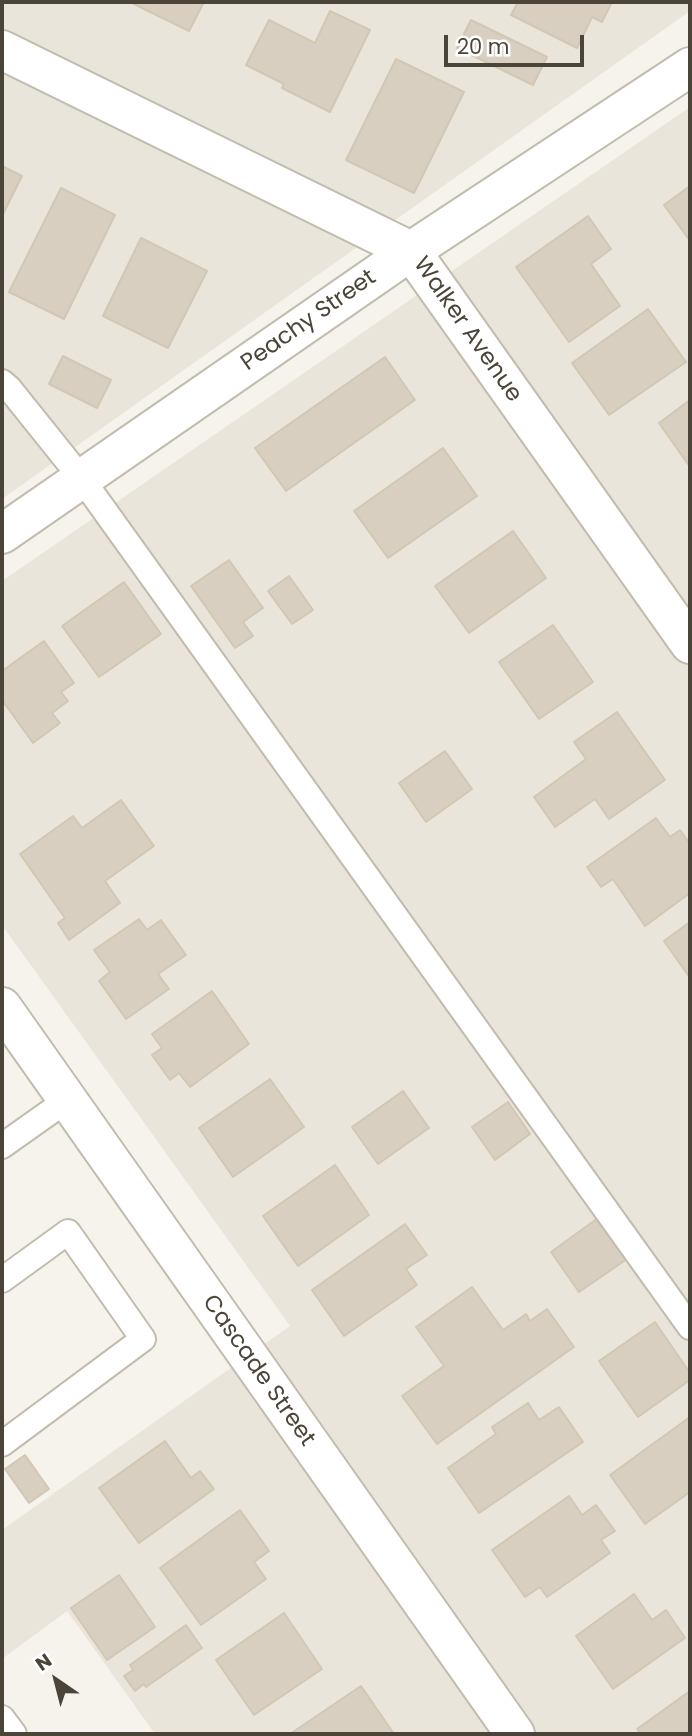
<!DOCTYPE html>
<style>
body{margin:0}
#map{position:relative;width:692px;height:1736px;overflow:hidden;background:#f6f3ec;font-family:Poppins,sans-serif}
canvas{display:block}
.frame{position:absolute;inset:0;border:4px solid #4b4439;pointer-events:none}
.north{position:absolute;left:21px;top:1645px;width:70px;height:70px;-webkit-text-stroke:5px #fff;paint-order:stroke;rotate:325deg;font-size:19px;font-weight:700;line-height:28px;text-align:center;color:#4b4439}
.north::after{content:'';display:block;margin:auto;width:24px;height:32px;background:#4b4439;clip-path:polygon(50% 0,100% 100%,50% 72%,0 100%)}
.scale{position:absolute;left:444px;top:35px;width:140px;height:32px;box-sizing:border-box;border:4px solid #4b4439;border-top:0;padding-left:9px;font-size:21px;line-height:24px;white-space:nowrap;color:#4b4439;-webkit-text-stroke:5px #fff;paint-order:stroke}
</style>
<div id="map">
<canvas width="692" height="1736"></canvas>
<div class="frame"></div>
<div class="north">N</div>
<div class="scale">20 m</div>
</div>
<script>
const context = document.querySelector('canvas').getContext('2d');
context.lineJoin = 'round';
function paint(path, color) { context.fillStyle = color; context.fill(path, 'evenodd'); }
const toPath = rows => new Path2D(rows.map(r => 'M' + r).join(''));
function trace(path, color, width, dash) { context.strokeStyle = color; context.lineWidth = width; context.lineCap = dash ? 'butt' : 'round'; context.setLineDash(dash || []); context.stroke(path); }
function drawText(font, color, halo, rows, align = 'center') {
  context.font = font + ' Poppins,sans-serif'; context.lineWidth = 5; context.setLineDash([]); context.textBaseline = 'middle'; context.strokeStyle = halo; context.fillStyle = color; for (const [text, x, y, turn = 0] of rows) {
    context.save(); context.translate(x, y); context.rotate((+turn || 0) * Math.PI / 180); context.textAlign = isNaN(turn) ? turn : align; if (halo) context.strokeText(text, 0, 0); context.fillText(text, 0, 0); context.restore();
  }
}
paint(toPath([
 [2,2,690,2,690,11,2,499],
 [690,107,690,1734,155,1734,67,1611,2,1659,2,1530,290,1326,2,925,2,581]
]), '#eae5da');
const building = toPath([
 [130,2,204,2,189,31,130,2],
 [518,2,612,2,602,22,592,17,577,48,511,15,518,2],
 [330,11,370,30,330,112,282,88,284,84,246,65,269,20,315,43,330,11],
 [471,20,547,57,533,85,457,48,471,20],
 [396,59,464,92,414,193,346,160,396,59],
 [2,166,22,176,2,216,2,166],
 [690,186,690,241,664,205,690,186],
 [61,188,115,215,64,319,9,292,61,188],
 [588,216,611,249,591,264,620,306,569,342,516,267,588,216],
 [141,238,207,271,168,348,103,316,141,238],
 [648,309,686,362,609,415,572,363,648,309],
 [63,356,111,380,97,408,49,384,63,356],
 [385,357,415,400,286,491,255,448,385,357],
 [690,400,690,467,659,423,690,400],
 [443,448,477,496,388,558,354,511,443,448],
 [513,531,546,578,469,633,435,586,513,531],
 [229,560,263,608,243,622,253,636,235,648,191,586,229,560],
 [289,576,313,610,292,624,268,591,289,576],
 [124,582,161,634,99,677,62,626,124,582],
 [553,625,593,682,539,719,499,662,553,625],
 [44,641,74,683,61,692,68,701,52,713,60,723,33,743,2,700,2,671,44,641],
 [617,712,665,780,609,819,595,799,555,827,534,797,586,759,574,742,617,712],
 [445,751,472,789,426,822,399,783,445,751],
 [121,800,154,846,105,881,120,903,69,940,58,923,65,918,20,854,73,816,82,828,121,800],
 [656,818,670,837,680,830,690,844,690,893,645,926,613,879,601,887,587,867,656,818],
 [139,919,147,930,161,920,186,955,158,974,169,989,126,1019,99,981,110,972,94,950,139,919],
 [690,922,690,978,664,941,690,922],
 [212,991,249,1044,190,1087,179,1073,170,1080,152,1055,162,1048,152,1034,212,991],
 [270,1079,304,1127,233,1177,199,1128,270,1079],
 [403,1091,429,1128,378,1164,352,1127,403,1091],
 [508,1102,530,1134,495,1160,472,1127,508,1102],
 [335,1165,369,1215,298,1266,263,1216,335,1165],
 [598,1218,627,1259,579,1292,551,1252,598,1218],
 [405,1224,427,1255,406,1269,417,1285,344,1336,312,1290,405,1224],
 [472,1287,503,1330,526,1314,530,1321,547,1309,574,1347,437,1444,402,1396,444,1366,416,1327,472,1287],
 [655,1322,690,1373,690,1380,638,1417,599,1361,655,1322],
 [528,1403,539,1420,559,1407,583,1442,479,1513,448,1468,496,1434,492,1427,528,1403],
 [690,1417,690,1492,645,1524,610,1475,690,1417],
 [165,1441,191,1478,200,1471,214,1489,139,1543,99,1488,165,1441],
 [25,1455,49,1489,29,1503,5,1469,25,1455],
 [569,1496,582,1515,596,1505,615,1531,601,1540,610,1553,547,1597,540,1587,525,1597,492,1550,569,1496],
 [240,1510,269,1551,254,1562,266,1579,201,1625,160,1568,240,1510],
 [119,1575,155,1627,107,1660,71,1608,119,1575],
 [634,1594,652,1620,666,1610,685,1638,613,1689,576,1636,634,1594],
 [284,1613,322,1669,254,1715,216,1660,284,1613],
 [186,1625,202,1648,146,1687,144,1684,135,1691,124,1676,133,1670,130,1665,186,1625],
 [361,1686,394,1734,290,1734,361,1686],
 [690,1691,690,1734,641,1734,637,1729,690,1691]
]);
paint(building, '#d8cfc1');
trace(building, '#d3c7b4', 2);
const lane = toPath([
 [2,382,9,388,82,479,690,1327],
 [2,1146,67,1100],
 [2,1280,68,1232,143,1339,2,1444],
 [2,1718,14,1734]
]);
const street = toPath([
 [2,50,411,251,690,644],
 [2,534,411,251,690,67],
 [2,1007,515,1734]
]);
trace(lane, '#c2bbae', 28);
trace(street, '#c2bbae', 42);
trace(lane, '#fff', 24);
trace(street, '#fff', 38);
drawText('23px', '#4b4439', '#fff', [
 ["Peachy Street",309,321,-35],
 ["Walker Avenue",467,330,55],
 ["Cascade Street",258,1371,55]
]);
</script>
